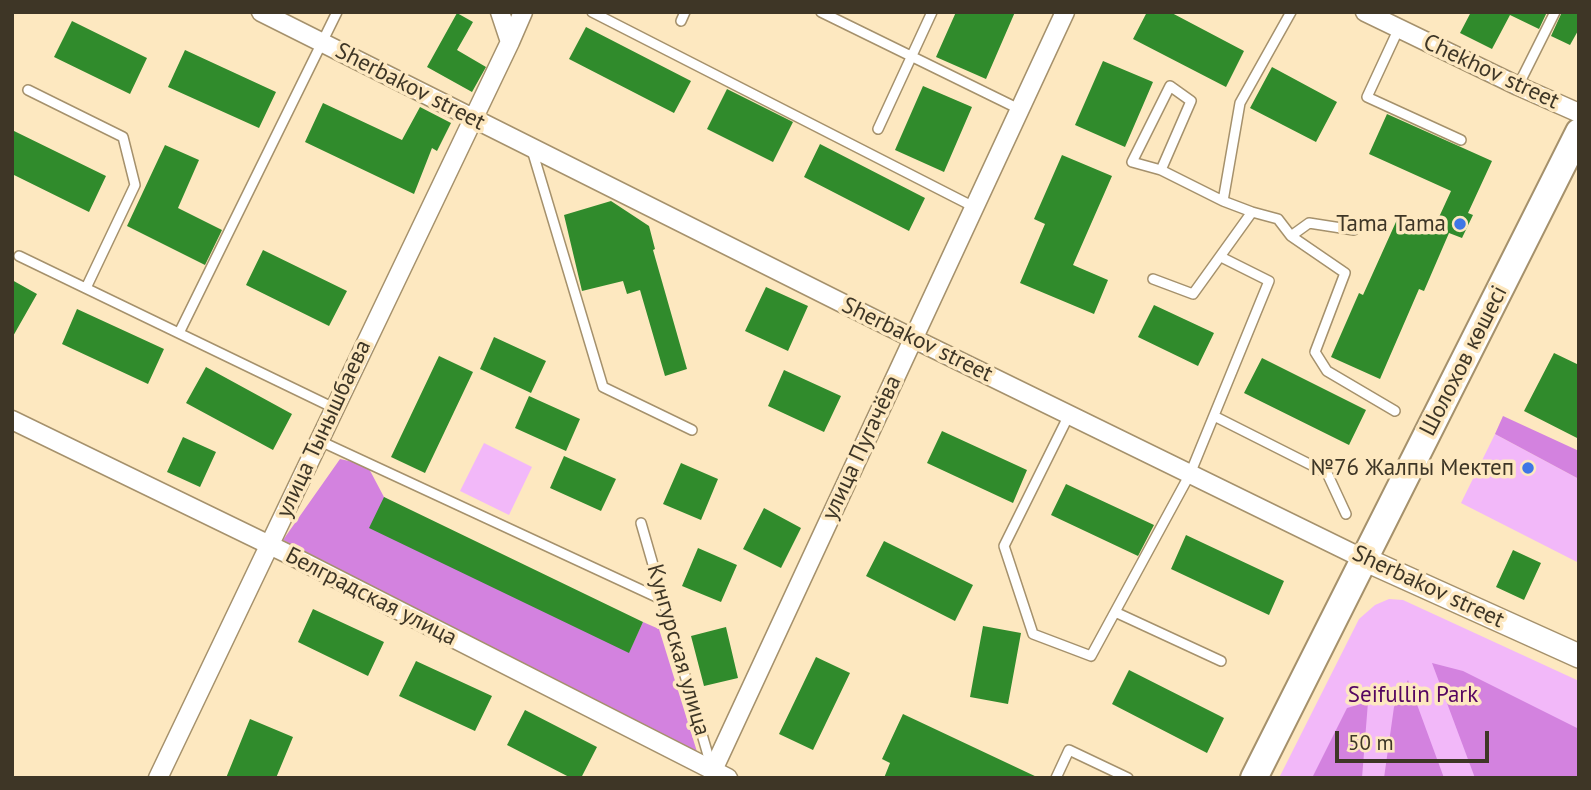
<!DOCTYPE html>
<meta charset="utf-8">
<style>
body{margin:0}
#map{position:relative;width:1591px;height:790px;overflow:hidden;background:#fde8c0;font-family:"PT Sans",sans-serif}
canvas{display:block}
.frame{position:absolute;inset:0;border:14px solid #3e3626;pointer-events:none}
.scale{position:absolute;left:1335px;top:731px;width:154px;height:32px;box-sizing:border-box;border:4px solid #3e3626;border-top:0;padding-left:9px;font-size:21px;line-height:24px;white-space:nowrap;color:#3e3626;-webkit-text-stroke:5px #fde8c0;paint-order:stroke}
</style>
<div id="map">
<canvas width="1591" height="790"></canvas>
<div class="frame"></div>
<div class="scale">50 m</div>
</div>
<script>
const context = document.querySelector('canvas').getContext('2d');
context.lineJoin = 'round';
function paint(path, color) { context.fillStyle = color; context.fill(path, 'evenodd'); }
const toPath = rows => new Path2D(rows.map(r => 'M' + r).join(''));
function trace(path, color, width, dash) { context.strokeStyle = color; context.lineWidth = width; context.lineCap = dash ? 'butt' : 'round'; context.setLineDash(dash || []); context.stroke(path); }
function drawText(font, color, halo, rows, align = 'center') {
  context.font = font + ' "PT Sans",sans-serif'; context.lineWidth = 7; context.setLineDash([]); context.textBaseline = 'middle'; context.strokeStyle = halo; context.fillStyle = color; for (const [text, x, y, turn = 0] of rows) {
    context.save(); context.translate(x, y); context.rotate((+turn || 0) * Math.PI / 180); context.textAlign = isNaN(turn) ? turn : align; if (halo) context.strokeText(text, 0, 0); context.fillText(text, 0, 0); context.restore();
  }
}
paint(toPath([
 [1495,434,1579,479,1579,563,1461,503],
 [484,443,532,467,509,515,460,491],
 [1389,599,1403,600,1579,681,1579,778,1279,778,1359,619,1375,605]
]), '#f2b8f9');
paint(toPath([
 [1503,416,1579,451,1579,479,1495,434],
 [340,459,367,465,384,497,629,652,643,622,659,629,698,755,283,540],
 [1432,663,1463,671,1579,729,1579,778,1475,778],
 [1408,680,1444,778,1384,778,1394,707],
 [1368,702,1362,778,1312,778,1347,708]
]), '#d382df');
paint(toPath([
 [956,12,1015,12,986,79,936,57],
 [1147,12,1170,12,1244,51,1226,87,1133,39],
 [1471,12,1547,12,1539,29,1510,15,1492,49,1460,33],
 [1562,12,1579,12,1579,29,1570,45,1551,36],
 [457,13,473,22,457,50,486,67,472,92,427,67],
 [72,21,147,58,130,94,54,57],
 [586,27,691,81,674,113,569,59],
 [185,50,276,92,259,128,168,87],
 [1103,61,1153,82,1125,147,1075,125],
 [1272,67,1337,102,1316,142,1250,108],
 [923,86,972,107,944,172,895,150],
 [727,89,793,122,773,162,707,129],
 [323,103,402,140,420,107,451,123,437,151,432,148,414,194,305,142],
 [1387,114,1492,161,1468,213,1473,215,1462,238,1449,233,1424,291,1419,289,1380,379,1331,357,1359,293,1363,295,1400,213,1434,228,1451,191,1369,154],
 [12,130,106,176,89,212,12,174],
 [820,144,925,198,909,231,804,177],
 [165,145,199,160,178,208,222,230,205,265,127,226],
 [1062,155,1112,176,1073,265,1108,280,1094,314,1020,283,1045,224,1034,219],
 [611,201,649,226,655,249,653,250,687,369,665,376,640,290,627,294,623,281,582,291,564,215],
 [263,250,347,291,329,326,246,285],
 [12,280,37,294,12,338],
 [766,287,808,306,788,351,745,331],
 [1154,305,1214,333,1198,366,1138,337],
 [77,309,164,349,148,384,62,344],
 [494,337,546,361,531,393,480,369],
 [1554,353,1579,365,1579,439,1524,411],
 [439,356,473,372,425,473,391,457],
 [1262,358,1366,410,1349,445,1244,393],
 [206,367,292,414,273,450,186,403],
 [784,370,841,396,824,432,768,406],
 [529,396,580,419,566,451,515,428],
 [942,431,1027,470,1013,503,927,463],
 [183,437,216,452,200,487,167,472],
 [564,456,616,479,601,511,550,488],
 [681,463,718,479,701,520,663,504],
 [1066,484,1154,525,1138,556,1051,515],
 [384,497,643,622,629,653,369,528],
 [764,508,801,528,781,568,743,549],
 [1186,535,1284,581,1269,615,1171,569],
 [884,541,973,585,955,621,866,576],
 [698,548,737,565,721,602,682,586],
 [1513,550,1541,563,1524,600,1496,587],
 [313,609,384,642,368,676,298,642],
 [983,626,1021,633,1008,704,970,697],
 [726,627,738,678,704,686,691,636],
 [816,657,850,673,813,750,779,734],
 [416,661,492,696,475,731,399,696],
 [1129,670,1224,718,1207,753,1112,704],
 [525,710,597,747,581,778,571,778,507,745],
 [903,714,1039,778,884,778,890,763,882,759],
 [250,719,293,737,276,778,226,778]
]), '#308b2c');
const service = toPath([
 [592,12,974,207],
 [821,12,1019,109],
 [681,21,685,12],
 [1399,28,1367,97,1461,140],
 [1518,86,1555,12],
 [28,90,123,137,135,185,86,288],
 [878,129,932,12],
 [532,150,603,387,692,430],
 [1161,170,1191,101,1170,86,1132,162,1161,170,1223,201,1240,103,1291,12],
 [1223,201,1252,212,1278,219,1291,236,1309,223,1354,230],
 [1291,236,1345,273,1315,352,1327,371,1395,411],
 [19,256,334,408],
 [1153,279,1193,294,1252,212],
 [179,333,337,12],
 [1069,415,1004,546,1033,634,1091,656,1190,474,1269,281,1221,257],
 [1214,416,1327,473,1346,514],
 [320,441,663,600],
 [641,523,712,769],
 [1115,612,1221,661],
 [1056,778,1069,750,1128,778]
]);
const minor = toPath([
 [261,12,912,338,1364,559],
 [1365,12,1518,86,1579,113],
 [510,42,523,12],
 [12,420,286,553,728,778],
 [713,770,1065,12],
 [158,778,510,42,500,12]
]);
const tertiary = toPath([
 [1364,559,1579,656]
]);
const secondary = toPath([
 [1254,778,1579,132]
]);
trace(service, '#a5916c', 12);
trace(minor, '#a5916c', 21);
trace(tertiary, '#a5916c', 26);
trace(secondary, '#a5916c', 30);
trace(service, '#fff', 9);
trace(minor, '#fff', 18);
trace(tertiary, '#fff', 23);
trace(secondary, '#fff', 26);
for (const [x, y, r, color] of [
 [1460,224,7,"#3f76e6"],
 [1528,468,7,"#3f76e6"]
]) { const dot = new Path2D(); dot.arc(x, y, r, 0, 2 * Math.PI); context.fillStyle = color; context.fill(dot); trace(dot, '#fde8c0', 2.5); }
drawText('23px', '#3e3626', '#fde8c0', [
 ["Chekhov street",1491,72,25],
 ["Sherbakov street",410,87,27],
 ["Sherbakov street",917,340,26],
 ["Шолохов көшесі",1464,361,-63],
 ["улица Тынышбаева",324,429,-65],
 ["улица Пугачёва",862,448,-65],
 ["Sherbakov street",1428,587,25],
 ["Белградская улица",371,597,27],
 ["Кунгурская улица",678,650,74]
]);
drawText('23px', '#3e3626', '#fde8c0', [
 ["Tama Tama",1446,224],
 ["№76 Жалпы Мектеп",1514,468]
], 'right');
drawText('23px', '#550560', '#fde8c0', [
 ["Seifullin Park",1413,695]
]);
</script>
